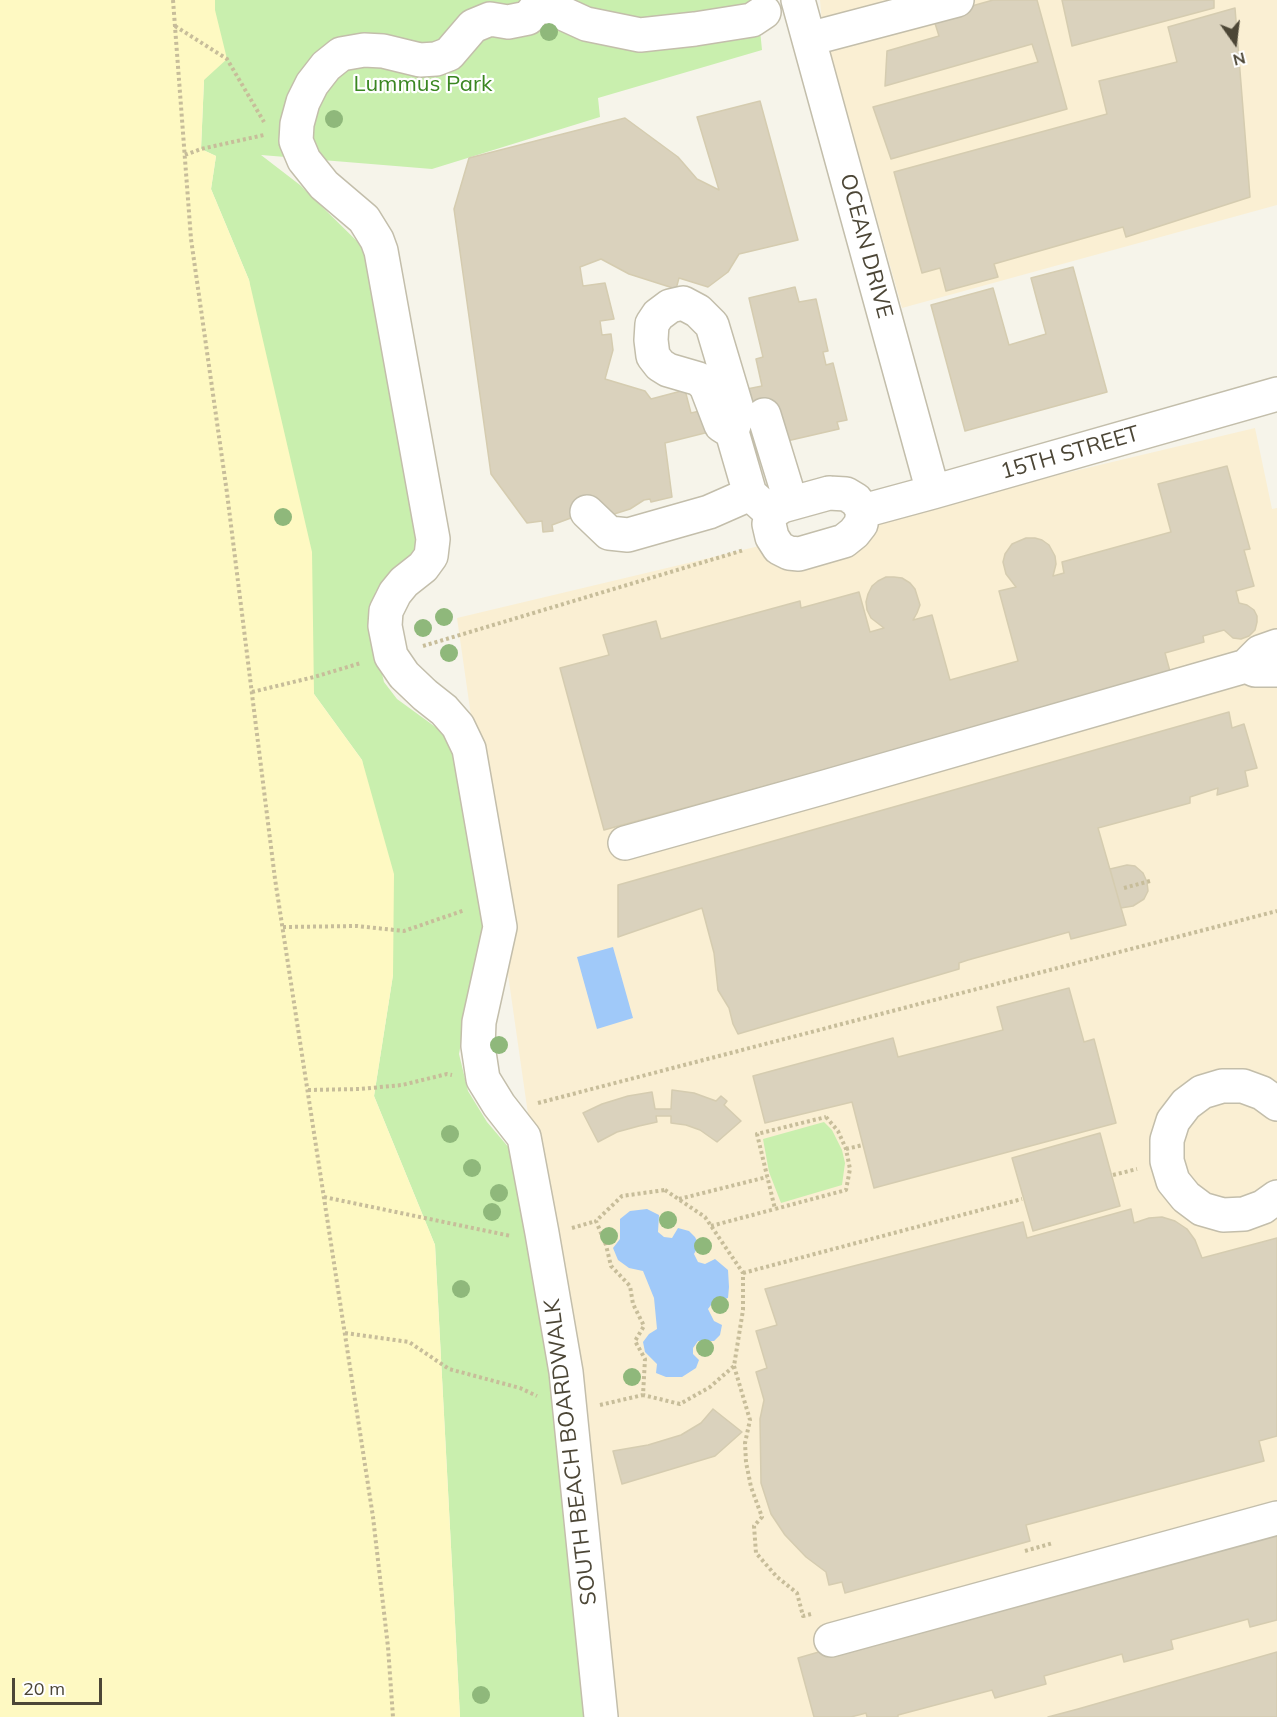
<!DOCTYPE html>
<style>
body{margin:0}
#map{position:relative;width:1277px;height:1717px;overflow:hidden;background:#f6f4ea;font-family:Mulish,sans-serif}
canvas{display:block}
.north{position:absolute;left:1205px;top:12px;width:60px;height:60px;-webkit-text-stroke:4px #fff;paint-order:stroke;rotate:166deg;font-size:16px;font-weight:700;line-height:24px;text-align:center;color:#4c4636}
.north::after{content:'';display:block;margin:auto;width:21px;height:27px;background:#4c4636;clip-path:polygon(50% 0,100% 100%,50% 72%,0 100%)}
.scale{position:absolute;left:12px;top:1678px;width:90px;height:27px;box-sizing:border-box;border:3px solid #4c4636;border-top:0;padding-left:8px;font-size:18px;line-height:21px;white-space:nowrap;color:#4c4636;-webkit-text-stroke:4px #fff;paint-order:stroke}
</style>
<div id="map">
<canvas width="1277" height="1717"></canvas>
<div class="north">N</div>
<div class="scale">20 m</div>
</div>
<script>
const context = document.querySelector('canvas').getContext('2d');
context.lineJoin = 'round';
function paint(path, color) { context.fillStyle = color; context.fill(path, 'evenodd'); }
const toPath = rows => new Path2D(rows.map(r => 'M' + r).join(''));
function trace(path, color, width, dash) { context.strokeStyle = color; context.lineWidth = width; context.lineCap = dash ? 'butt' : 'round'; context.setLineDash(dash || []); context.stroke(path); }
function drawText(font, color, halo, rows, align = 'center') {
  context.font = font + ' Mulish,sans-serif'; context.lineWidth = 4.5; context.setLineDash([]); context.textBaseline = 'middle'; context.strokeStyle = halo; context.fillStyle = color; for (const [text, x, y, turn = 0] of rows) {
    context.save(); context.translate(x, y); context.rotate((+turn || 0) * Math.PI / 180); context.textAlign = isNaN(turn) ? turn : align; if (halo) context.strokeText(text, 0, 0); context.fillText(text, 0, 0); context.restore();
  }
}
paint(toPath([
 [820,0,1277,0,1277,205,902,308,822,23],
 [1255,428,1272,509,1277,508,1277,1717,613,1717,607,1666,457,618]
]), '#faefd3');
paint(toPath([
 [215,0,757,0,762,50,598,98,600,117,432,169,261,155,300,185,367,251,421,541,400,568,376,591,369,620,384,682,397,699,452,739,486,913,470,992,459,1054,468,1091,487,1122,516,1156,558,1431,585,1717,460,1717,435,1245,374,1096,393,975,362,760,314,694,249,280,211,189,216,156,201,149,204,80,215,10],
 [824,1122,832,1130,842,1150,845,1163,842,1185,781,1203,769,1172,763,1139]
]), '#c9efae');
paint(toPath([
 [0,0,215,0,215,10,227,59,204,80,201,149,216,156,211,189,249,280,312,552,314,694,362,760,394,874,393,975,374,1096,435,1245,460,1717,0,1717]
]), '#fef9c2');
paint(toPath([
 [613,947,633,1018,597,1029,577,957],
 [647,1209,659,1215,658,1232,664,1237,672,1238,678,1228,689,1231,695,1237,699,1245,694,1254,698,1262,705,1264,715,1259,728,1270,729,1287,728,1298,714,1301,708,1309,714,1321,722,1325,720,1335,714,1341,698,1341,693,1348,693,1354,699,1360,696,1368,682,1377,666,1377,656,1373,657,1364,645,1352,643,1342,649,1334,657,1329,654,1298,643,1271,629,1268,618,1260,613,1248,620,1239,620,1219,630,1211]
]), '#a0c9f9');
const building = toPath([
 [993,0,1037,0,1067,109,891,159,873,107,1038,62,1032,44,885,86,887,51,939,36,933,17,993,0],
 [1062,0,1214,0,1214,8,1072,46,1062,0],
 [1235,8,1250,197,1126,237,1123,227,994,264,998,277,946,291,940,268,922,273,894,172,1107,114,1099,81,1177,62,1168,27,1235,8],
 [760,101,798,240,739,254,728,272,708,287,679,278,676,289,629,274,601,259,580,267,583,286,605,283,614,319,600,321,602,335,611,334,613,350,605,379,645,391,651,399,685,390,691,413,704,410,709,432,665,443,672,497,651,502,650,499,644,500,630,509,611,515,587,512,552,525,553,531,543,532,542,521,527,523,491,474,454,209,469,158,625,118,678,157,697,179,719,190,697,117,760,101],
 [1073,267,1107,392,965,431,931,305,993,288,1009,345,1046,334,1031,278,1073,267],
 [795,287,799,302,816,299,828,351,823,352,826,365,833,363,847,420,837,422,839,429,787,441,749,419,742,390,762,386,756,359,763,357,749,298,795,287],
 [1227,466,1250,549,1244,550,1254,586,1236,591,1239,603,1247,605,1254,610,1257,616,1257,622,1255,630,1249,636,1241,639,1233,638,1224,630,1203,636,1204,642,1165,653,1171,675,604,830,560,668,609,655,603,635,656,621,661,639,800,601,801,608,859,592,870,632,884,628,871,618,867,610,866,602,868,594,872,586,878,581,886,577,894,577,902,578,910,583,915,589,920,605,917,613,913,620,932,615,950,680,1018,661,999,591,1016,587,1006,574,1003,562,1005,554,1012,544,1026,538,1035,538,1042,540,1049,545,1055,556,1056,564,1053,576,1064,573,1062,562,1171,532,1158,484,1227,466],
 [1229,712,1232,728,1244,724,1257,768,1245,771,1248,786,1217,795,1218,788,1190,797,1190,803,1098,828,1126,925,1071,939,1069,932,968,960,959,963,959,969,738,1034,733,1024,729,1008,718,990,714,953,702,908,618,937,618,885,1229,712],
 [1127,865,1135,866,1143,873,1147,882,1148,891,1144,899,1133,906,1121,908,1110,869,1127,865],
 [1069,988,1084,1042,1094,1039,1116,1123,874,1188,852,1102,765,1123,753,1076,893,1038,898,1057,1003,1030,997,1007,1069,988],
 [672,1090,694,1093,716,1101,721,1096,727,1101,724,1105,741,1121,717,1142,700,1130,686,1125,671,1123,671,1116,656,1116,657,1122,639,1126,617,1132,598,1142,583,1113,602,1104,628,1096,652,1092,655,1109,671,1109,672,1090],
 [1100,1133,1120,1206,1033,1231,1012,1158,1100,1133],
 [1131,1209,1134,1223,1149,1218,1162,1217,1175,1221,1187,1229,1195,1240,1202,1258,1277,1238,1277,1436,1259,1441,1264,1461,1026,1525,1030,1541,845,1593,842,1582,829,1585,826,1572,806,1557,785,1535,771,1514,761,1483,760,1419,764,1400,756,1372,767,1368,756,1331,777,1325,765,1289,1023,1222,1027,1238,1131,1209],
 [713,1409,742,1432,715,1456,622,1484,613,1451,648,1445,681,1435,701,1423,713,1409],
 [1277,1520,1277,1620,1250,1627,1248,1619,1171,1640,1173,1649,1124,1662,1122,1654,1044,1676,1046,1684,995,1698,992,1690,898,1715,898,1717,867,1717,866,1713,851,1717,814,1717,798,1658,1277,1520],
 [1277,1652,1277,1717,1048,1717,1078,1709,1277,1652]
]);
paint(building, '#dad2bd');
trace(building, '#d5ccb0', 1.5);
const minor = toPath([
 [539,0,540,3,586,24,640,35,695,29,752,20,764,12],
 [798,0,933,492],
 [540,3,528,18,508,22,490,19,473,26,449,54,436,59,420,60,383,51,364,50,341,54,326,66,312,84,303,102,297,124,296,141,304,160,324,185,364,219,377,240,381,251,433,539,431,556,423,567,404,582,395,593,386,611,385,626,391,656,404,675,425,695,444,710,458,726,469,749,500,927,479,1022,478,1046,483,1079,499,1105,524,1137,542,1233,566,1372,601,1717],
 [809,39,957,0],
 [764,415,791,503],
 [732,432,721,425,706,386,699,379,668,370,660,365,653,356,651,340,652,324,658,315,670,306,683,303,698,311,712,325,738,412,732,432,750,494,771,513],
 [829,493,846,494,856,500,863,511,861,524,854,533,844,541,799,554,789,553,779,548,772,537,769,524,771,513,782,506,829,493],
 [863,511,933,492,1277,394],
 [587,512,609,533,628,535,709,512,750,494],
 [1277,646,1260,652,1246,666,1255,670,1277,670],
 [625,843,825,787,1246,666],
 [1277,1104,1262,1093,1243,1086,1222,1086,1202,1092,1186,1104,1173,1121,1167,1140,1167,1161,1173,1181,1186,1197,1202,1209,1223,1215,1244,1214,1263,1207,1277,1197],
 [831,1640,1277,1518]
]);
trace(minor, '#c3beab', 36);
trace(toPath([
 [173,0,191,239,227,493,275,879,373,1517,388,1647,393,1717],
 [175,26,227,59,264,122],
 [185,155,201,149,264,135],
 [423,646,744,550],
 [252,692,314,677,361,663],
 [1124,888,1150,881],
 [283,927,357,926,404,931,465,910],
 [308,1090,360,1089,402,1085,447,1074,452,1075],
 [538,1103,1277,911],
 [826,1117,838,1131,846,1149,850,1169,846,1190,775,1209,757,1134,826,1117],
 [846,1149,863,1145],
 [1113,1175,1137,1169],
 [665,1190,705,1217,743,1273,743,1310,734,1366,710,1387,680,1404,643,1395,645,1359,635,1341,644,1326,633,1304,630,1286,611,1266,606,1245,596,1221,622,1196,665,1190],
 [324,1197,511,1236],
 [679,1199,767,1177],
 [711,1226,775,1209],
 [572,1228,596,1221],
 [743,1273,1022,1199],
 [345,1333,409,1342,449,1369,520,1388,537,1396],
 [734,1366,750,1420,745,1443,746,1462,751,1487,762,1517,754,1526,756,1553,777,1577,797,1593,803,1616,811,1614],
 [600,1405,643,1395],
 [1025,1551,1053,1543]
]), '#c7bd9a', 4, [3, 3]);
trace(minor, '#fff', 33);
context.fillStyle = '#8fb87b';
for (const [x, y] of [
 [549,32],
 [334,119],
 [283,517],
 [444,617],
 [423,628],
 [449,653],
 [499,1045],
 [450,1134],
 [472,1168],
 [499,1193],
 [492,1212],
 [668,1220],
 [609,1236],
 [703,1246],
 [461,1289],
 [720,1305],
 [705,1348],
 [632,1377],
 [481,1695]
]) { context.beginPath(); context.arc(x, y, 9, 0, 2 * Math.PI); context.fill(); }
drawText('22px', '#3a8621', '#fff', [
 ["Lummus Park",423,84]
]);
drawText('22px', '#4c4636', '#fff', [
 ["OCEAN DRIVE",866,246,75],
 ["15TH STREET",1070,453,-16],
 ["SOUTH BEACH BOARDWALK",571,1452,-97]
]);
</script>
